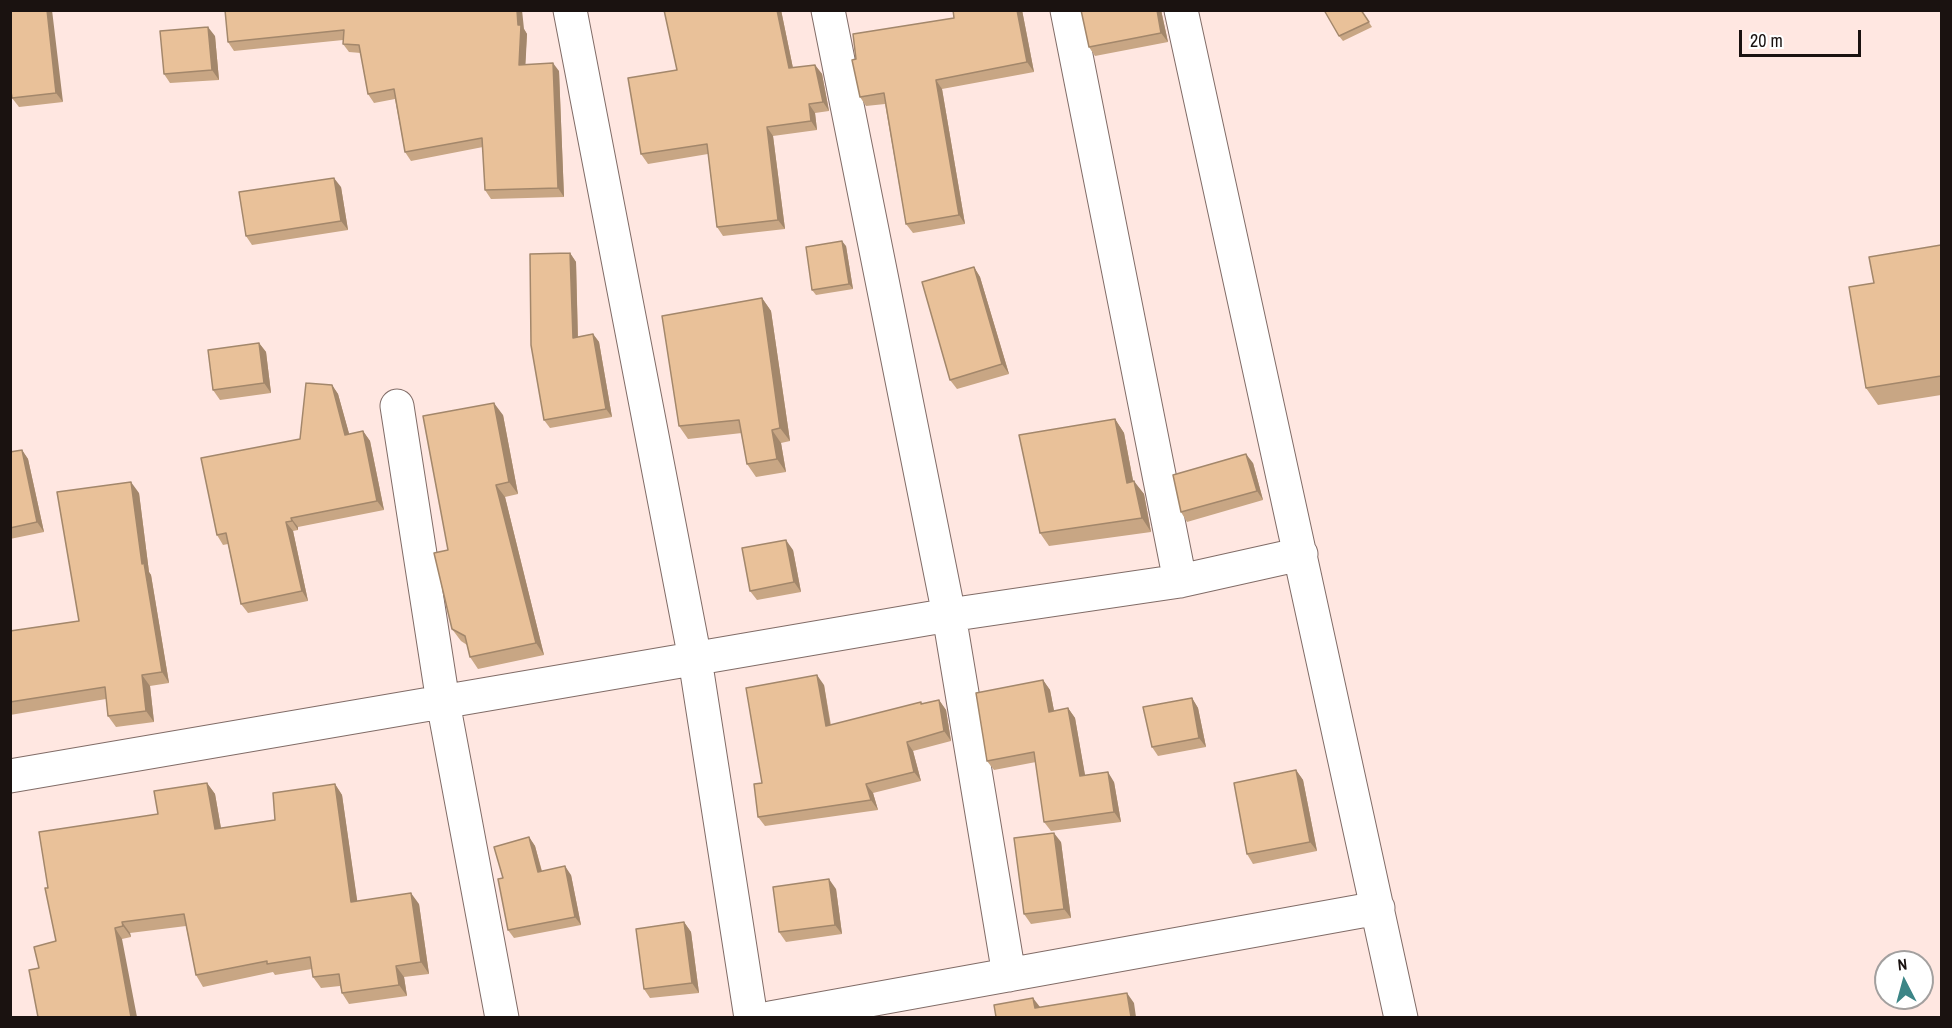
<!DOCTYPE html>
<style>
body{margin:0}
#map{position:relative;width:1952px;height:1028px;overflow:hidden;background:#ffe7e1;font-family:"Archivo Narrow",sans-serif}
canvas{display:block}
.frame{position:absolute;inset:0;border:12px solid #1a1210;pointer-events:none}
.north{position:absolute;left:1874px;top:950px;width:60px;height:60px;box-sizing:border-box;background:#fff;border:2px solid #a3a09f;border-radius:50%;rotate:354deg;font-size:16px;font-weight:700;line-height:24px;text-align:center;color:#1a1210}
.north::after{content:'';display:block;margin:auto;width:21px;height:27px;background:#3c8586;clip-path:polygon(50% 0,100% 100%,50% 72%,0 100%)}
.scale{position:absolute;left:1739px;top:30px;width:122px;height:27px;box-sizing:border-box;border:3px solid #1a1210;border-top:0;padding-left:8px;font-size:18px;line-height:21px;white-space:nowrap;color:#1a1210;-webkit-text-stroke:4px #fff;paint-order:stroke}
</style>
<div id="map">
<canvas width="1952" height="1028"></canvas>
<div class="frame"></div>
<div class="north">N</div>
<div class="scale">20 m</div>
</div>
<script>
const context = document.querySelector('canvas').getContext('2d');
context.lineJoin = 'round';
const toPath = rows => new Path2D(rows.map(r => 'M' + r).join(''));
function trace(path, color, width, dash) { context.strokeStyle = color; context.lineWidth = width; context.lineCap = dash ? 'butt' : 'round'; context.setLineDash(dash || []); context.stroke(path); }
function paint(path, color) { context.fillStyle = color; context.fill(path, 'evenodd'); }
const minor = toPath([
 [570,10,695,659,751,1018],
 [828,10,949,615,1009,975],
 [1067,10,1180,581],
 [1181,10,1401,1018],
 [397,406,443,702,502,1018],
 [10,776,949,615,1180,581,1301,554],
 [770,1018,1378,908]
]);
trace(minor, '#816c67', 35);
trace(minor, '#fff', 33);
paint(toPath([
 [10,10,63,102,19,107,12,98],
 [225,10,524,29,527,34,525,64,559,71,564,197,491,199,485,190,483,147,411,161,405,152,395,99,374,103,368,94,361,53,349,52,343,44,343,40,234,51,228,42],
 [664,10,781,10,793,68,815,65,822,74,829,111,815,113,817,130,773,136,785,229,723,236,717,227,708,154,648,164,641,154,677,70],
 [953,10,1022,10,1034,72,942,89,965,224,913,233,906,224,885,104,866,106,860,97,954,18],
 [1081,10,1161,10,1168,42,1095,56,1089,47],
 [1361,10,1372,27,1343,41,1339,36],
 [215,36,219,80,170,83,164,74],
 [341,187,348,230,252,245,246,236],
 [1941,245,1941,395,1878,405,1866,388,1874,283],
 [846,246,853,289,816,295,812,290],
 [570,253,576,262,578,337,593,334,599,342,612,417,550,428,544,420],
 [974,267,980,277,1009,374,957,389,950,380],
 [762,298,771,311,790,441,781,443,786,472,756,477,747,464,742,433,688,439,679,426],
 [259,343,266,352,271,393,220,400,213,390],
 [332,385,338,394,349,434,363,431,370,441,384,510,298,527,298,530,293,531,308,601,248,613,241,604,228,544,223,545,217,535,300,439],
 [503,415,518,494,505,497,544,655,478,669,470,657,467,645,461,641,452,629,448,550],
 [1115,419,1124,433,1133,481,1144,494,1151,532,1049,546,1040,533],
 [22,450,28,459,44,532,10,539,10,452],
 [1253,463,1263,500,1187,522,1181,512],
 [139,493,149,572,151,575,169,683,150,686,154,722,116,727,108,716,106,699,10,715,10,631,79,621],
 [793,550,801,592,757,600,750,591],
 [1043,680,1050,690,1054,711,1068,708,1075,718,1085,776,1114,782,1121,822,1051,831,1044,822,1036,762,994,770,987,761],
 [824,685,831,725,939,700,946,710,951,741,913,751,921,781,873,793,878,810,765,826,758,817,762,783],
 [1192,698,1198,708,1206,747,1158,756,1152,747],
 [1296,770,1303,780,1317,851,1253,864,1247,854],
 [207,783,215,794,221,828,275,820,335,784,342,795,357,901,419,904,429,974,404,977,407,996,349,1004,342,993,340,986,321,988,313,977,312,969,275,975,273,972,203,987,196,975,186,926,130,933,131,937,122,939,39,968,56,941,48,888,158,814],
 [529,837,535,846,542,871,571,875,581,925,514,938,508,930,503,878],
 [1061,842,1071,918,1031,924,1024,914],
 [836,889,842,934,786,942,779,932],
 [684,922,691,932,699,993,650,998,644,989]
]), '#c8a684');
paint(toPath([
 [47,10,52,10,63,102,56,93],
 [517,10,522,10,524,29,527,34,525,74,519,65,518,25],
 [777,10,781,10,795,78,789,68],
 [1017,10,1022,10,1034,72,1027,62],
 [1157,10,1161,10,1168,42,1161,33],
 [208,27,215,36,219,80,212,70],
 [553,63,559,71,564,197,558,188],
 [815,65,822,74,829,111,823,102],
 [936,80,942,89,965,224,959,215],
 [809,104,815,113,817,130,811,121],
 [767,127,773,136,785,229,778,220],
 [334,178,341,187,348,230,341,221],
 [842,241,846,246,853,289,849,284],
 [570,253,576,262,578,346,573,338],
 [974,267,980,277,1009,374,1002,364],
 [762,298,771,311,790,441,780,428],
 [593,334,599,342,612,417,606,409],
 [259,343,266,352,271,393,264,383],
 [332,385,338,394,352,444,345,435],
 [494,403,503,415,518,494,509,482],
 [1115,419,1124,433,1136,496,1127,483],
 [772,430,781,443,786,472,777,459],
 [363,431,370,441,384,510,377,501],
 [22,450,28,459,44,532,37,522],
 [1246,454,1253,463,1263,500,1257,491],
 [1134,481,1144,494,1151,532,1142,518],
 [131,482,139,493,149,572,151,575,169,683,162,672,142,564],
 [496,485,505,497,544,655,536,643],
 [291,518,298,527,298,530,292,521],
 [286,522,293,531,308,601,302,591],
 [786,540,793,550,801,592,794,582],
 [142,675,150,686,154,722,146,711],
 [817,675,824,685,832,736,826,726],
 [1043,680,1050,690,1056,721,1049,712],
 [1192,698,1198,708,1206,747,1199,738],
 [939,700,946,710,951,741,944,731],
 [1068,708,1075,718,1087,786,1080,776],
 [907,742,913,751,921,781,914,772],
 [1296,770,1303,780,1317,851,1310,842],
 [1108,772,1114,782,1121,822,1114,812],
 [207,783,215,794,223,840,215,829],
 [335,784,342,795,359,913,351,902],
 [866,784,873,793,878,810,871,800],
 [1054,833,1061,842,1071,918,1064,909],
 [529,837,535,846,544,880,538,872],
 [565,866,571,875,581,925,575,917],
 [829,879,836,889,842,934,835,925],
 [411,893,419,904,429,974,421,962],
 [122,922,130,933,131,937,123,926],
 [684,922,691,932,699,993,692,983],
 [115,928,122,939,137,1017,131,1017],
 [396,966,404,977,407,996,399,985],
 [1127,993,1134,1003,1136,1017,1131,1017],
 [1033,998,1040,1007,1035,1008]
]), '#a3876b');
const building = toPath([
 [10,10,47,10,56,93,12,98,10,85,10,10],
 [225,10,517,10,518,25,521,25,519,65,553,63,558,188,485,190,482,138,405,152,394,89,368,94,359,45,343,44,344,30,228,42,225,10],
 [664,10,777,10,789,68,815,65,823,102,809,104,811,121,767,127,778,220,717,227,707,144,641,154,628,78,677,70,664,10],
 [953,10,1017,10,1027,62,936,80,959,215,906,224,884,93,860,97,852,60,856,59,853,34,954,18,953,10],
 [1081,10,1157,10,1161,33,1089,47,1081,10],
 [1324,10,1361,10,1369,22,1339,36,1324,10],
 [208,27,212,70,164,74,160,31,208,27],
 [334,178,341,221,246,236,239,192,334,178],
 [842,241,849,284,812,290,806,247,842,241],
 [1941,245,1941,376,1866,388,1849,287,1874,283,1869,257,1941,245],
 [570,253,573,338,593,334,606,409,544,420,531,345,530,254,570,253],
 [974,267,1002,364,950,380,922,282,974,267],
 [762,298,780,428,772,430,777,459,747,464,739,420,679,426,662,316,762,298],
 [259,343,264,383,213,390,208,350,259,343],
 [306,383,332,385,345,435,363,431,377,501,291,518,292,521,286,522,302,591,241,604,226,533,217,535,201,458,300,439,306,383],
 [494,403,509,482,496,485,536,643,470,657,465,636,452,629,434,553,448,550,423,416,494,403],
 [1115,419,1127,483,1134,481,1142,518,1040,533,1019,435,1115,419],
 [22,450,37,522,10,528,10,452,22,450],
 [1246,454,1257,491,1181,512,1173,475,1246,454],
 [131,482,142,564,144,563,162,672,142,675,146,711,108,716,105,687,10,702,10,631,79,621,57,492,131,482],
 [786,540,794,582,750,591,742,548,786,540],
 [817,675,826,726,921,702,921,704,939,700,944,731,907,742,914,772,866,784,871,800,758,817,754,784,762,783,746,688,817,675],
 [1043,680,1049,712,1068,708,1080,776,1108,772,1114,812,1044,822,1034,752,987,761,976,693,1043,680],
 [1192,698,1199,738,1152,747,1143,707,1192,698],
 [1296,770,1310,842,1247,854,1234,783,1296,770],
 [207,783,215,829,275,820,273,793,335,784,351,902,411,893,421,962,396,966,399,985,342,993,339,974,313,977,310,957,267,964,267,961,196,975,184,914,122,922,123,926,115,928,131,1017,38,1017,29,970,39,968,34,947,56,941,45,888,48,888,39,832,158,814,154,791,207,783],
 [1054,833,1064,909,1024,914,1014,838,1054,833],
 [529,837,538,872,565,866,575,917,508,930,498,879,503,878,494,847,529,837],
 [829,879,835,925,779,932,773,887,829,879],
 [684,922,692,983,644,989,636,929,684,922],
 [1127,993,1131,1017,996,1017,994,1005,1033,998,1035,1008,1127,993]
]);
paint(building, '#e9c199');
trace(building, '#a3876b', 1.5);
</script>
